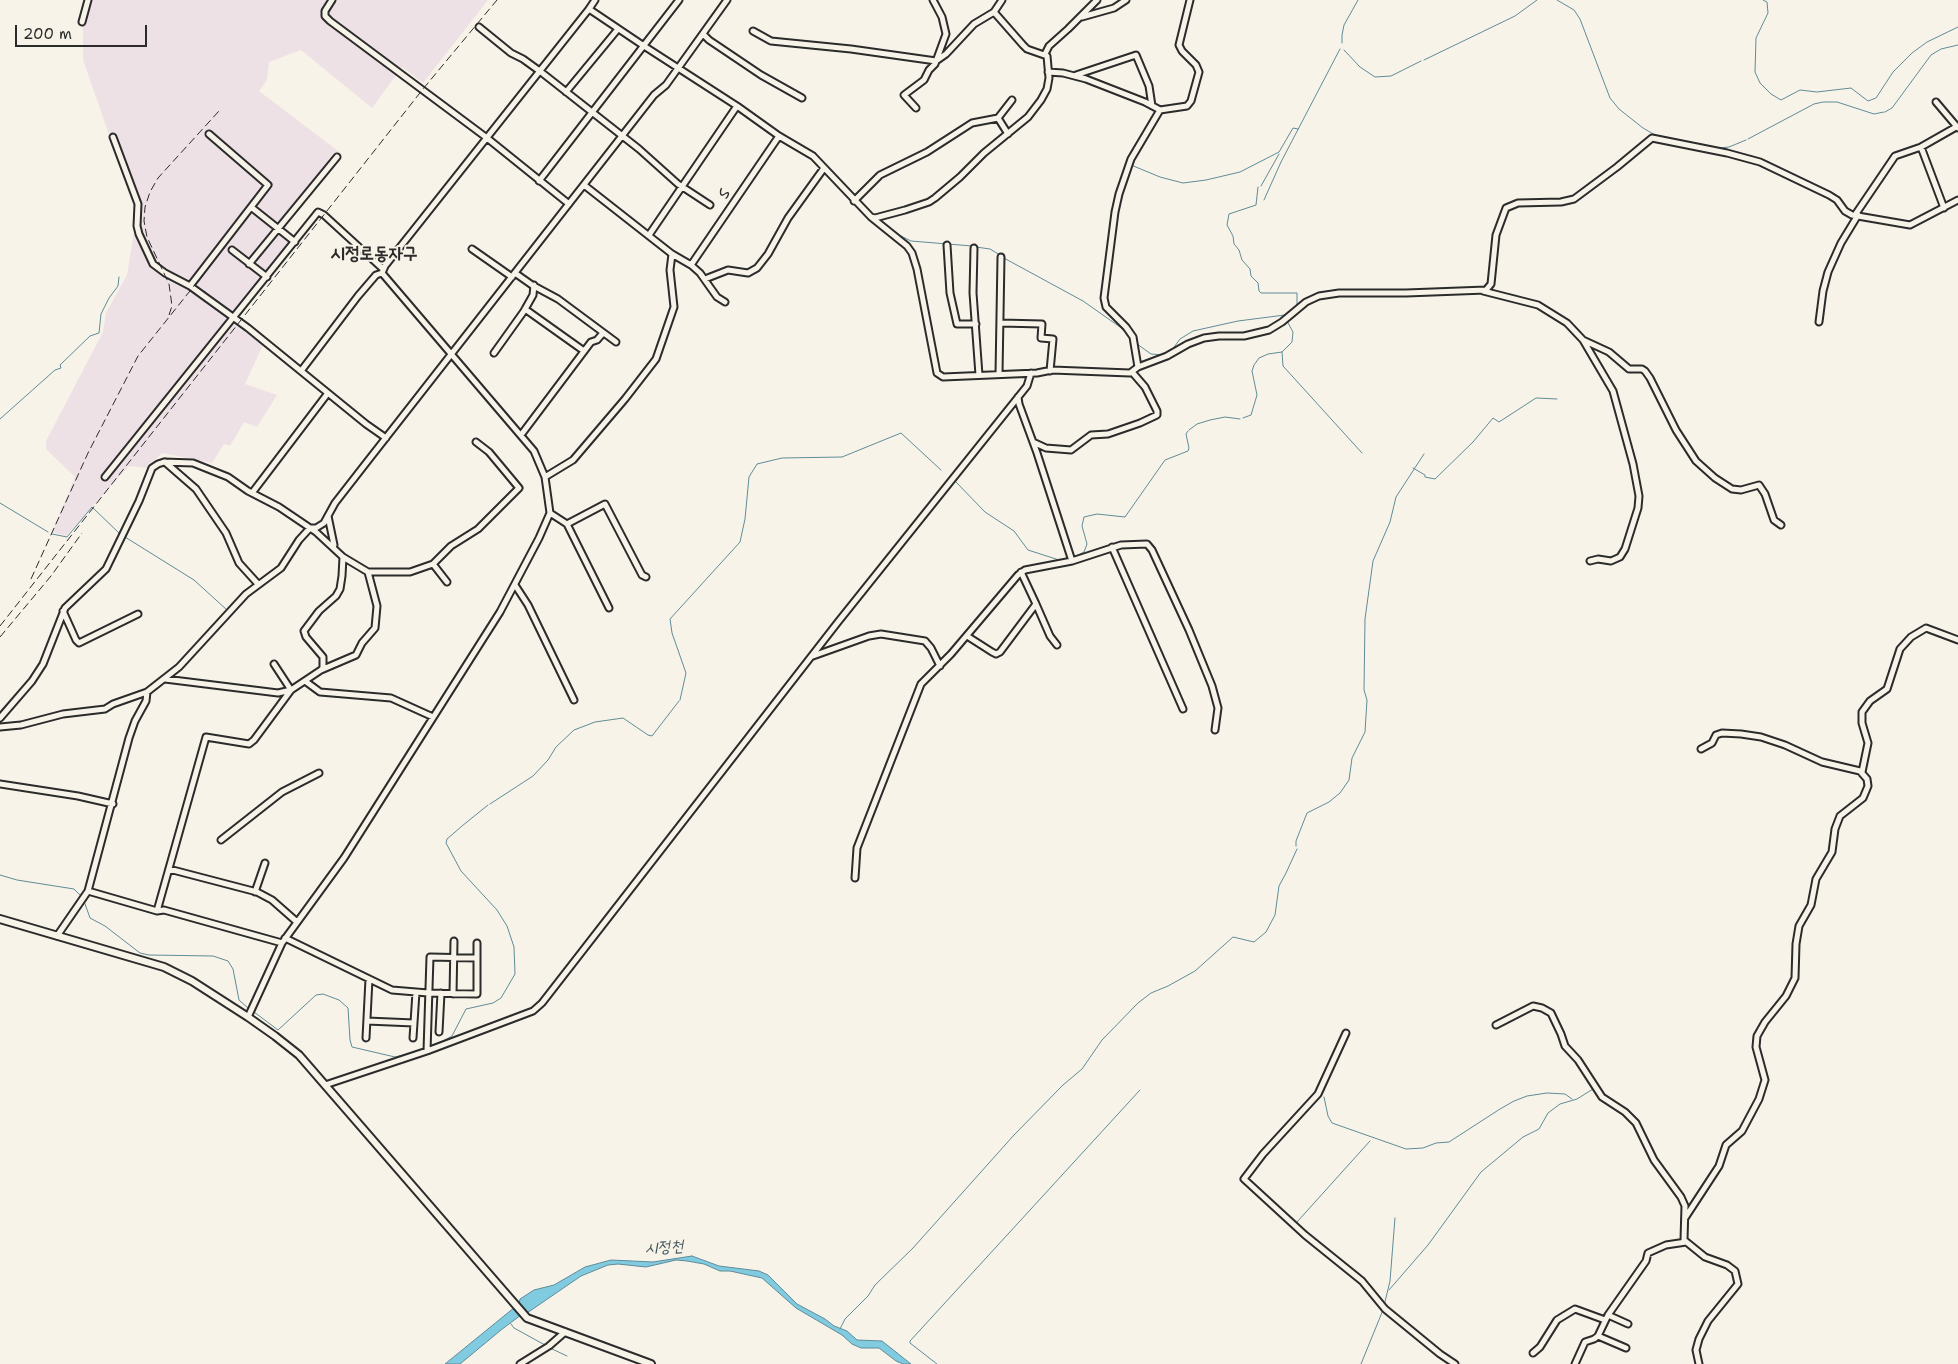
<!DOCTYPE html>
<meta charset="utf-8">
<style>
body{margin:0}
#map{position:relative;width:1958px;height:1364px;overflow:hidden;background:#f7f3e8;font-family:"Shantell Sans",sans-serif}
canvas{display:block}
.scale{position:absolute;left:15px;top:25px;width:132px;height:22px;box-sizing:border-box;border:2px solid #2b2b2b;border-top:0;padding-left:6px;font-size:15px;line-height:18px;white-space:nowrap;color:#2b2b2b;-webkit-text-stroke:4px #f7f3e8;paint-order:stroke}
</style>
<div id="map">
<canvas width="1958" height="1364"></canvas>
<div class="scale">200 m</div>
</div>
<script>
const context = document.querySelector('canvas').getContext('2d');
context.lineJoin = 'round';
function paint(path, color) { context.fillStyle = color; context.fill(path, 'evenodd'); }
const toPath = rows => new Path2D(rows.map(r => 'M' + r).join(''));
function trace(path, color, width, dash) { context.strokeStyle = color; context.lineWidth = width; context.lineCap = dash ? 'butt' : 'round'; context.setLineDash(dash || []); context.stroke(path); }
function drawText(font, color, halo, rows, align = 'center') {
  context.font = font + ' "Shantell Sans","Poor Story",sans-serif'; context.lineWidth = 4; context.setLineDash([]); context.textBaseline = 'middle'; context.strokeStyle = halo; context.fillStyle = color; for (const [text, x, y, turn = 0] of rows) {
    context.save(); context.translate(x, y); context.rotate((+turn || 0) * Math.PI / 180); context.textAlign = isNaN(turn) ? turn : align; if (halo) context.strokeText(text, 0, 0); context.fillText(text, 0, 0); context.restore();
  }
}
paint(toPath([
 [90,0,488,0,423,83,402,67,372,108,301,50,269,62,267,80,259,91,342,154,284,226,294,235,228,320,263,345,245,384,277,395,257,427,244,422,230,446,224,444,212,463,162,453,146,468,129,466,66,536,52,532,75,477,46,449,46,441,103,332,106,313,127,275,135,226,135,209,83,60,83,25]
]), '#eee1e6');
const water = toPath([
 [692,1256,719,1266,759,1271,768,1275,797,1304,825,1319,834,1326,847,1331,857,1340,882,1341,911,1364,903,1364,896,1361,879,1348,861,1348,852,1344,842,1335,796,1308,762,1278,730,1271,720,1271,704,1264,687,1261,676,1260,646,1267,618,1264,608,1265,581,1276,527,1313,519,1304,520,1299,534,1290,554,1285,585,1267,611,1260,653,1262,692,1256],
 [515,1307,521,1315,501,1330,460,1364,445,1364,515,1307]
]);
paint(water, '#81cbe1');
trace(water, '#5f8b98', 1);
trace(toPath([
 [1557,0,1574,10,1580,19,1610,98,1619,109,1643,128,1655,135,1720,148,1729,147,1746,140],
 [1763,0,1767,2,1768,13,1756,38,1755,72,1760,83,1771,94,1781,100,1800,90,1817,92,1851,88,1868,101,1876,98,1893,72,1912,53,1927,42,1958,27],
 [1342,43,1342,35,1344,25,1358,0],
 [1344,50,1360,67,1375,77,1391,76,1421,61],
 [1424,60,1515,16,1537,0],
 [1885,112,1892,108,1931,55,1941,49,1958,45],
 [1748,139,1814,104,1823,102,1837,102,1874,114,1884,112],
 [1131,165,1160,177,1183,183,1206,180,1240,172,1279,152,1293,128,1298,129],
 [1261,186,1279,154],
 [1258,187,1256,205,1229,214,1227,225,1233,236,1234,244,1239,250,1242,260,1250,269,1251,276,1258,283,1259,291,1261,293,1297,293,1297,305,1286,316],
 [1264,200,1281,162,1340,49],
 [895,233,911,241,972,246],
 [976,247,990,249,1000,255],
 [1002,257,1083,301,1120,327,1131,338],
 [1137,344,1151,354,1163,355,1172,350,1180,339,1193,331,1238,321,1285,315],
 [1282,352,1283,366,1362,453],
 [1243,418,1251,415,1257,395,1252,371,1254,365,1259,358,1268,354,1282,352,1292,342,1293,332,1287,321],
 [0,419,55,370,61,368,60,365,90,336,99,333,101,314,109,298,118,286,119,277],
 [1189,430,1197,424,1210,420,1225,417,1240,419],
 [1413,468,1425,475,1425,477,1435,479,1473,442,1493,418,1499,422,1536,398,1557,399],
 [955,481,985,512,1014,531,1028,550,1059,560,1069,559],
 [0,503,48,532],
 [52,534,67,537,92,507,119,533],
 [125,537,194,580,227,610],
 [1074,557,1084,552,1087,544,1082,526,1084,517,1097,514,1125,517,1165,460,1188,451,1189,448,1186,434,1188,431],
 [680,700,686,673,672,633,670,619,740,542,745,519,749,477,757,464,782,458,842,457,901,433,941,470],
 [490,804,533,776,548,760,556,747,574,730,595,722,623,718,648,735,652,736,679,701],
 [1296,846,1296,841,1307,813,1329,802,1340,793,1349,780,1352,758,1365,732,1367,700,1364,690,1365,619,1373,561,1390,522,1396,497,1424,454],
 [0,875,17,880,74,889,82,897],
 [84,901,90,918,105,926,140,953,149,955,213,956,228,961,233,969,239,1000,248,1008],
 [254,1012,278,1030,316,995,323,994,339,1000,348,1008,350,1040,352,1047,395,1057,419,1051],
 [436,1045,452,1036,466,1009,493,1003,501,998,515,974,514,947,507,926,497,910,461,871,446,843,447,839,462,826,488,805],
 [1324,1097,1328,1116,1332,1123,1406,1149,1423,1148,1436,1143,1449,1142,1500,1109,1514,1101,1527,1096,1547,1093,1565,1094,1572,1099],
 [1297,1222,1370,1141],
 [1389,1290,1428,1245,1481,1172,1523,1137,1539,1129,1548,1113,1560,1104,1577,1099,1593,1089],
 [1384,1306,1390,1281,1395,1218],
 [511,1324,514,1328,545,1345],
 [840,1329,845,1319,868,1296,875,1285,913,1248,1014,1135,1063,1085,1082,1069,1102,1040,1138,1003,1151,993,1168,986,1195,971,1233,937,1254,942,1266,932,1275,915,1279,886,1286,873,1297,849],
 [550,1348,567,1356],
 [937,1364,910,1343,910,1341,1140,1090],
 [1361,1364,1383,1310]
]), '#5f8b98', 1);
const minor = toPath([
 [332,0,325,11,325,16,330,21,487,138,569,204],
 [589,9,595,0],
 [1082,17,1114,8,1126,0],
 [82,22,88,0],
 [479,27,511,53,523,59,541,72,639,149,678,184,710,205],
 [753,31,771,41,851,49,936,61,946,54,974,24,994,12,1002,0],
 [703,34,709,40,761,75,802,98],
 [1045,54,1049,46,1068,29,1097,0],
 [1048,72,1063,73,1086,79,1145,102,1160,110,1187,106,1191,101,1199,72,1196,65,1182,51,1179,45,1190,0],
 [1076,75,1136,55,1149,86,1152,106],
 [566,92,618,29],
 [1936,102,1958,128],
 [916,108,904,95,924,80,929,70,935,64,946,34,942,17,933,0],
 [998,118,1008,134],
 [113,137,138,204,137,226,139,234,153,264,165,273,190,286,248,328,366,424,386,438],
 [1921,147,1944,208],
 [539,181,679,0],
 [584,185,672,254,691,265,700,273,717,297,725,302],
 [854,201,880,175,927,152,972,123,998,118,1012,100],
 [251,207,295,242],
 [1855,215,1895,156,1921,147,1958,126],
 [871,217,875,218,905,210,929,202,935,198,960,177,984,153,1028,117,1041,100,1047,89,1049,78,1047,56,1027,49,1023,45,994,12],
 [649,235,737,106],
 [947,245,950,293,957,324,976,324],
 [974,248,973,293,979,375],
 [472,249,512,277],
 [232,250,267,277],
 [249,264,337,157],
 [691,265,779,136],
 [515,273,532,285,558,299,616,342],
 [705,279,728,270,748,273,757,268,768,254,788,218,824,168],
 [190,286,268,185,209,134],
 [1483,291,1538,305,1567,323,1583,340,1613,391,1633,464,1639,496,1638,508,1625,549,1620,557,1611,561,1598,559,1590,561],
 [525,309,584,351],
 [1819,322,1823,291,1828,272,1841,243,1858,215],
 [1001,323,1042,324,1041,338,1053,339,1050,371],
 [1583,340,1609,352,1629,369,1642,369,1645,371,1650,378,1676,430,1696,461,1715,478,1732,489,1741,490,1759,485,1765,494,1774,520,1781,525],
 [494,353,524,311,533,295,534,285],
 [1138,367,1133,337,1126,327,1106,307,1104,298,1115,212,1119,194,1131,159,1160,110],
 [301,371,358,296,376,275,382,273],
 [999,374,1001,257],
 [1018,397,1019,404,1037,453,1072,561],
 [521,435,591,342,597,340,603,333],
 [1033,442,1046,448,1071,450,1091,435,1108,434,1140,423,1157,415,1157,411,1145,387,1132,372],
 [165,462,196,489,226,533,239,563,258,584],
 [105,477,318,212,324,215,383,269],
 [545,477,573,460,625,399,656,359,674,307,670,270,672,254],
 [252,493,328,393],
 [550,513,567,524,609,608],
 [328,516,334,545],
 [567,524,605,504,642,575,646,577],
 [1112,547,1183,709],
 [343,557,368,572,410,572,433,564,451,546,478,529,519,488,489,452,476,442],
 [433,564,447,582],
 [515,585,528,605,574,700],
 [1036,604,1050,636,1057,645],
 [63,611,76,640,79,643,138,614],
 [967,636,992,652,996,654,1000,652,1036,604,1021,572],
 [813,656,869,636,881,634,925,641,931,648,940,666],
 [321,670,356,655,362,643,375,628,377,606,368,572],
 [305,681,320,692,391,698,433,717],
 [0,718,32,681,43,664,65,608,106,569,139,501,152,468,158,464,164,462,193,463,228,477,248,491,279,507,316,532,343,557,342,576,340,589,336,596,319,611,304,631,306,637,323,657,323,668,321,670,291,690,278,693,165,679],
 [0,727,21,725,63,714,105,709,113,704,147,692,179,667,246,594,281,568,299,540,310,528,316,528,324,523,335,503,363,467,654,95,666,85,727,0],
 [1862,772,1868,743,1862,723,1862,712,1870,701,1887,689,1900,649,1911,637,1926,628,1958,640],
 [0,784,78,796,113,804],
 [221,840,282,792,319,773],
 [169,869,257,892,272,900,297,922],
 [855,878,857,848,921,684,951,654,1018,575,1025,570,1072,561,1121,545,1147,544,1152,550,1189,630,1212,686,1218,708,1215,730],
 [88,891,157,911,164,910,282,943],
 [255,892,265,863],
 [157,911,206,737,249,744,254,740,291,690,274,664],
 [57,936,88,891,129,738,135,721,146,701,147,692],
 [285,938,392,990,428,993,477,994,477,943],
 [453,994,454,941],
 [248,1017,282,943,344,858,500,612,539,538,550,513,545,477,534,451,382,273,385,266,589,9,644,46,737,106,779,136,813,156,871,217,907,246,912,253,917,269,937,373,943,377,1037,373,1052,370,1130,373,1138,367,1167,356,1188,344,1204,338,1219,336,1244,336,1269,330,1282,322,1306,302,1319,296,1339,293,1406,293,1486,290,1491,284,1496,235,1506,208,1518,203,1561,202,1574,199,1617,167,1652,138,1727,153,1760,162,1829,195,1837,200,1845,211,1852,215,1910,225,1958,200],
 [367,1021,414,1023],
 [1496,1025,1533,1006,1542,1008,1551,1013,1561,1034,1565,1046,1578,1060,1602,1097,1625,1112,1636,1123,1654,1160,1681,1197,1685,1206,1684,1240,1705,1257,1727,1265,1735,1271,1738,1284,1708,1321,1699,1339,1696,1350,1699,1364],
 [439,1032,441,993],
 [1346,1033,1318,1094,1263,1154,1244,1179,1305,1235,1362,1281,1385,1309,1440,1354,1455,1364],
 [366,1038,369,979],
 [413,1038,416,992],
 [427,1051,430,957,477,958],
 [325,1085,427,1051,533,1011,542,1003,838,622,1027,386,1031,373],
 [1685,1218,1719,1166,1726,1145,1742,1131,1759,1099,1765,1080,1756,1047,1757,1036,1765,1022,1786,996,1795,978,1796,944,1799,926,1811,905,1816,879,1832,852,1835,829,1840,816,1863,798,1868,786,1867,779,1860,771,1822,762,1785,745,1761,737,1741,734,1722,733,1716,735,1712,743,1701,749],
 [1608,1315,1628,1324],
 [1598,1336,1626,1348],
 [1533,1353,1540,1347,1557,1320,1575,1309,1605,1320],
 [520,1364,549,1346,565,1332],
 [1575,1364,1585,1342,1594,1339,1598,1336,1608,1315,1646,1261,1648,1253,1666,1245,1686,1242]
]);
const major = toPath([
 [0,919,164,967,192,981,248,1017,275,1036,299,1055,527,1318,651,1364]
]);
trace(minor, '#2b2b2b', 9);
trace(major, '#2b2b2b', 10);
trace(minor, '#f7f3e8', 5);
trace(major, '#f7f3e8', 6);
trace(toPath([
 [169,315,172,306,169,284,147,237,144,221,145,207,150,192,158,178,219,111],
 [31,579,88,453,138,356,225,247],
 [0,626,423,89,497,0],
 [0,637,51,576,82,533]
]), '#2b2b2b', 1, [8, 4]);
drawText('15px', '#2b2b2b', '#f7f3e8', [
 ["S",725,194,-57]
]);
drawText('italic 16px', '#405358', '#f7f3e8', [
 ["시정천",664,1248,-4]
]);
drawText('bold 18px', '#2b2b2b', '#f7f3e8', [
 ["시정로동자구",374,254]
]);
</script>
